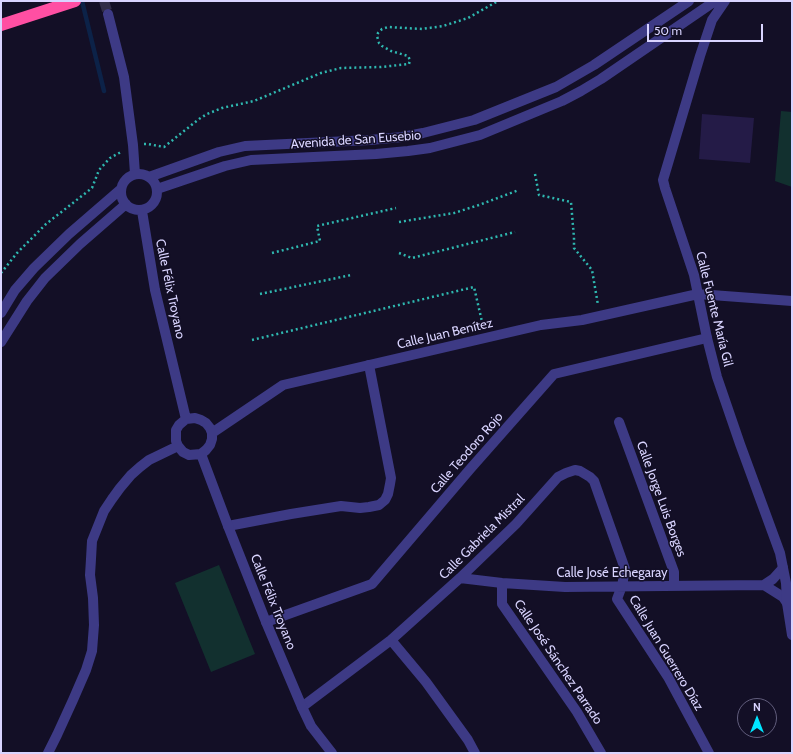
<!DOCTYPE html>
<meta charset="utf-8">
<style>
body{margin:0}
#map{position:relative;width:793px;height:754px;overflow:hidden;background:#130f26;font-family:Cabin,sans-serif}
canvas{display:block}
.frame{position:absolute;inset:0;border:2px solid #d9d4ff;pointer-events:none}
.north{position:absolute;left:737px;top:698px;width:40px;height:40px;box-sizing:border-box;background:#130f26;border:1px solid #625e7d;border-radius:50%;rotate:0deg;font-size:11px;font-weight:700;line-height:16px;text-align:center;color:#d9d4ff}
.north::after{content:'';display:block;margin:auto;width:14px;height:18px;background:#00e5ff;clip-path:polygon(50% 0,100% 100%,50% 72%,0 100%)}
.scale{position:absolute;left:647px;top:24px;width:116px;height:18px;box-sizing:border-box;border:2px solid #d9d4ff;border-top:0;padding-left:5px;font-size:12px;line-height:14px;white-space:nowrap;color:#d9d4ff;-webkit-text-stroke:3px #130f26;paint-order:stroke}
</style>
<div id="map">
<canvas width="793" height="754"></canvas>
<div class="frame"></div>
<div class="north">N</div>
<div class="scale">50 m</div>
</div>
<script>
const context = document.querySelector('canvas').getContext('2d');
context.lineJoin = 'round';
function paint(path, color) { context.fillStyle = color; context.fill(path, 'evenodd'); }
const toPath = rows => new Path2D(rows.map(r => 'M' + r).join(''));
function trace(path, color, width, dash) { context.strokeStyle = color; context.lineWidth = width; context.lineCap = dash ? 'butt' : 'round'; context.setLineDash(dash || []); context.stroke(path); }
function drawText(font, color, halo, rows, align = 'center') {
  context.font = font + ' Cabin,sans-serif'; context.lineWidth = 3; context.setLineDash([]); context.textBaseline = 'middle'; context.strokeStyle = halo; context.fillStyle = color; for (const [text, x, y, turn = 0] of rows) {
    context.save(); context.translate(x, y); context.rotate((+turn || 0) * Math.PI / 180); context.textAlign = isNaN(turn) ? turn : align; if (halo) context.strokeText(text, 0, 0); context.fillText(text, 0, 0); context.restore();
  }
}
paint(toPath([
 [781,111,792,112,792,187,775,181],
 [219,565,255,654,211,672,175,583]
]), '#12302f');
trace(toPath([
 [82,1,104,91]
]), '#0c2248', 4.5);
paint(toPath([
 [702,114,754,118,750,163,699,159]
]), '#241b47');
trace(toPath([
 [104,1,108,14]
]), '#312d47', 10, [10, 5]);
trace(toPath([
 [144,144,148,144,164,147,199,119,207,114,222,108,254,101,321,73,341,68,381,67,409,64,410,60,408,56,391,51,382,46,379,43,377,36,378,33,382,29,388,27,422,29,443,26,468,18,498,1],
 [535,174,539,195,571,202,574,238,574,248,592,270,598,305],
 [399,222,454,213,479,205,519,190],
 [272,253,320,241,317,226,396,208],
 [399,253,412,258,515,232],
 [1,273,17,253,46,224,92,188,99,170,110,158,121,152],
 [260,294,351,275],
 [252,340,474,287,483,326]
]), '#2fb8b0', 2.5, [2, 3]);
trace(toPath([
 [108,14,124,77,133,145,135,174],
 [619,422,674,572,674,586],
 [228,526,291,514,341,506,360,508,369,507,379,505,385,500,388,494,390,484,391,478,369,365],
 [460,578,502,583,565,587,764,585,773,579,783,568],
 [502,583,502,604,577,712,601,753],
 [764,585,783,597,787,603],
 [266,622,372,584,471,468,554,374,707,338],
 [391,640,426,682,468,740,475,753],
 [302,707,391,640,460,578,516,524,558,477,566,473,575,470,580,471,590,477,594,481,625,569,622,586,617,599,668,677,709,753]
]), '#3d3a85', 10);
trace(toPath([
 [725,1,712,20,700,56,663,180,665,188,694,275,707,338,717,377,740,444,780,553,786,583,787,603,792,635],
 '121 192a18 18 0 1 1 36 0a18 18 0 1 1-36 0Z',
 [149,177,219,152,245,146,370,140,402,137,423,133,474,120,556,87,594,65,689,1],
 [157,189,225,166,251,160,376,154,408,151,430,148,480,135,562,101,581,91,601,79,715,1],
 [142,211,155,290,186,419],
 [1,313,15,290,34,268,69,234,121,189],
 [1,342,27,301,45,278,80,244,126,204],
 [195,418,201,420,206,423,210,428,212,433,212,439,210,445,206,450,201,454,189,455,183,452,178,446,176,441,176,430,179,425,186,419,195,418],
 [212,433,283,385,541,325,582,320,698,294,792,301],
 [201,454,228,526,266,622,302,707,311,726,332,753],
 [48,753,57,735,73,700,86,670,92,651,94,625,93,598,90,575,91,559,92,541,104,511,112,499,120,488,131,475,140,467,149,460,178,446]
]), '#3d3a85', 10);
trace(toPath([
 [1,25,75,1]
]), '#ff4fa3', 12);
drawText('13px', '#d9d4ff', '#130f26', [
 ["Avenida de San Eusebio",356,140,-4],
 ["Calle Félix Troyano",170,289,78],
 ["Calle Fuente María Gil",714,309,76],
 ["Calle Juan Benítez",445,334,-13],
 ["Calle Teodoro Rojo",467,453,-49],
 ["Calle Jorge Luis Borges",661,499,70],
 ["Calle Gabriela Mistral",482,537,-45],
 ["Calle José Echegaray",612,573],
 ["Calle Félix Troyano",273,602,68],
 ["Calle Juan Guerrero Díaz",666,653,59],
 ["Calle José Sánchez Parrado",558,662,56]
]);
</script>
